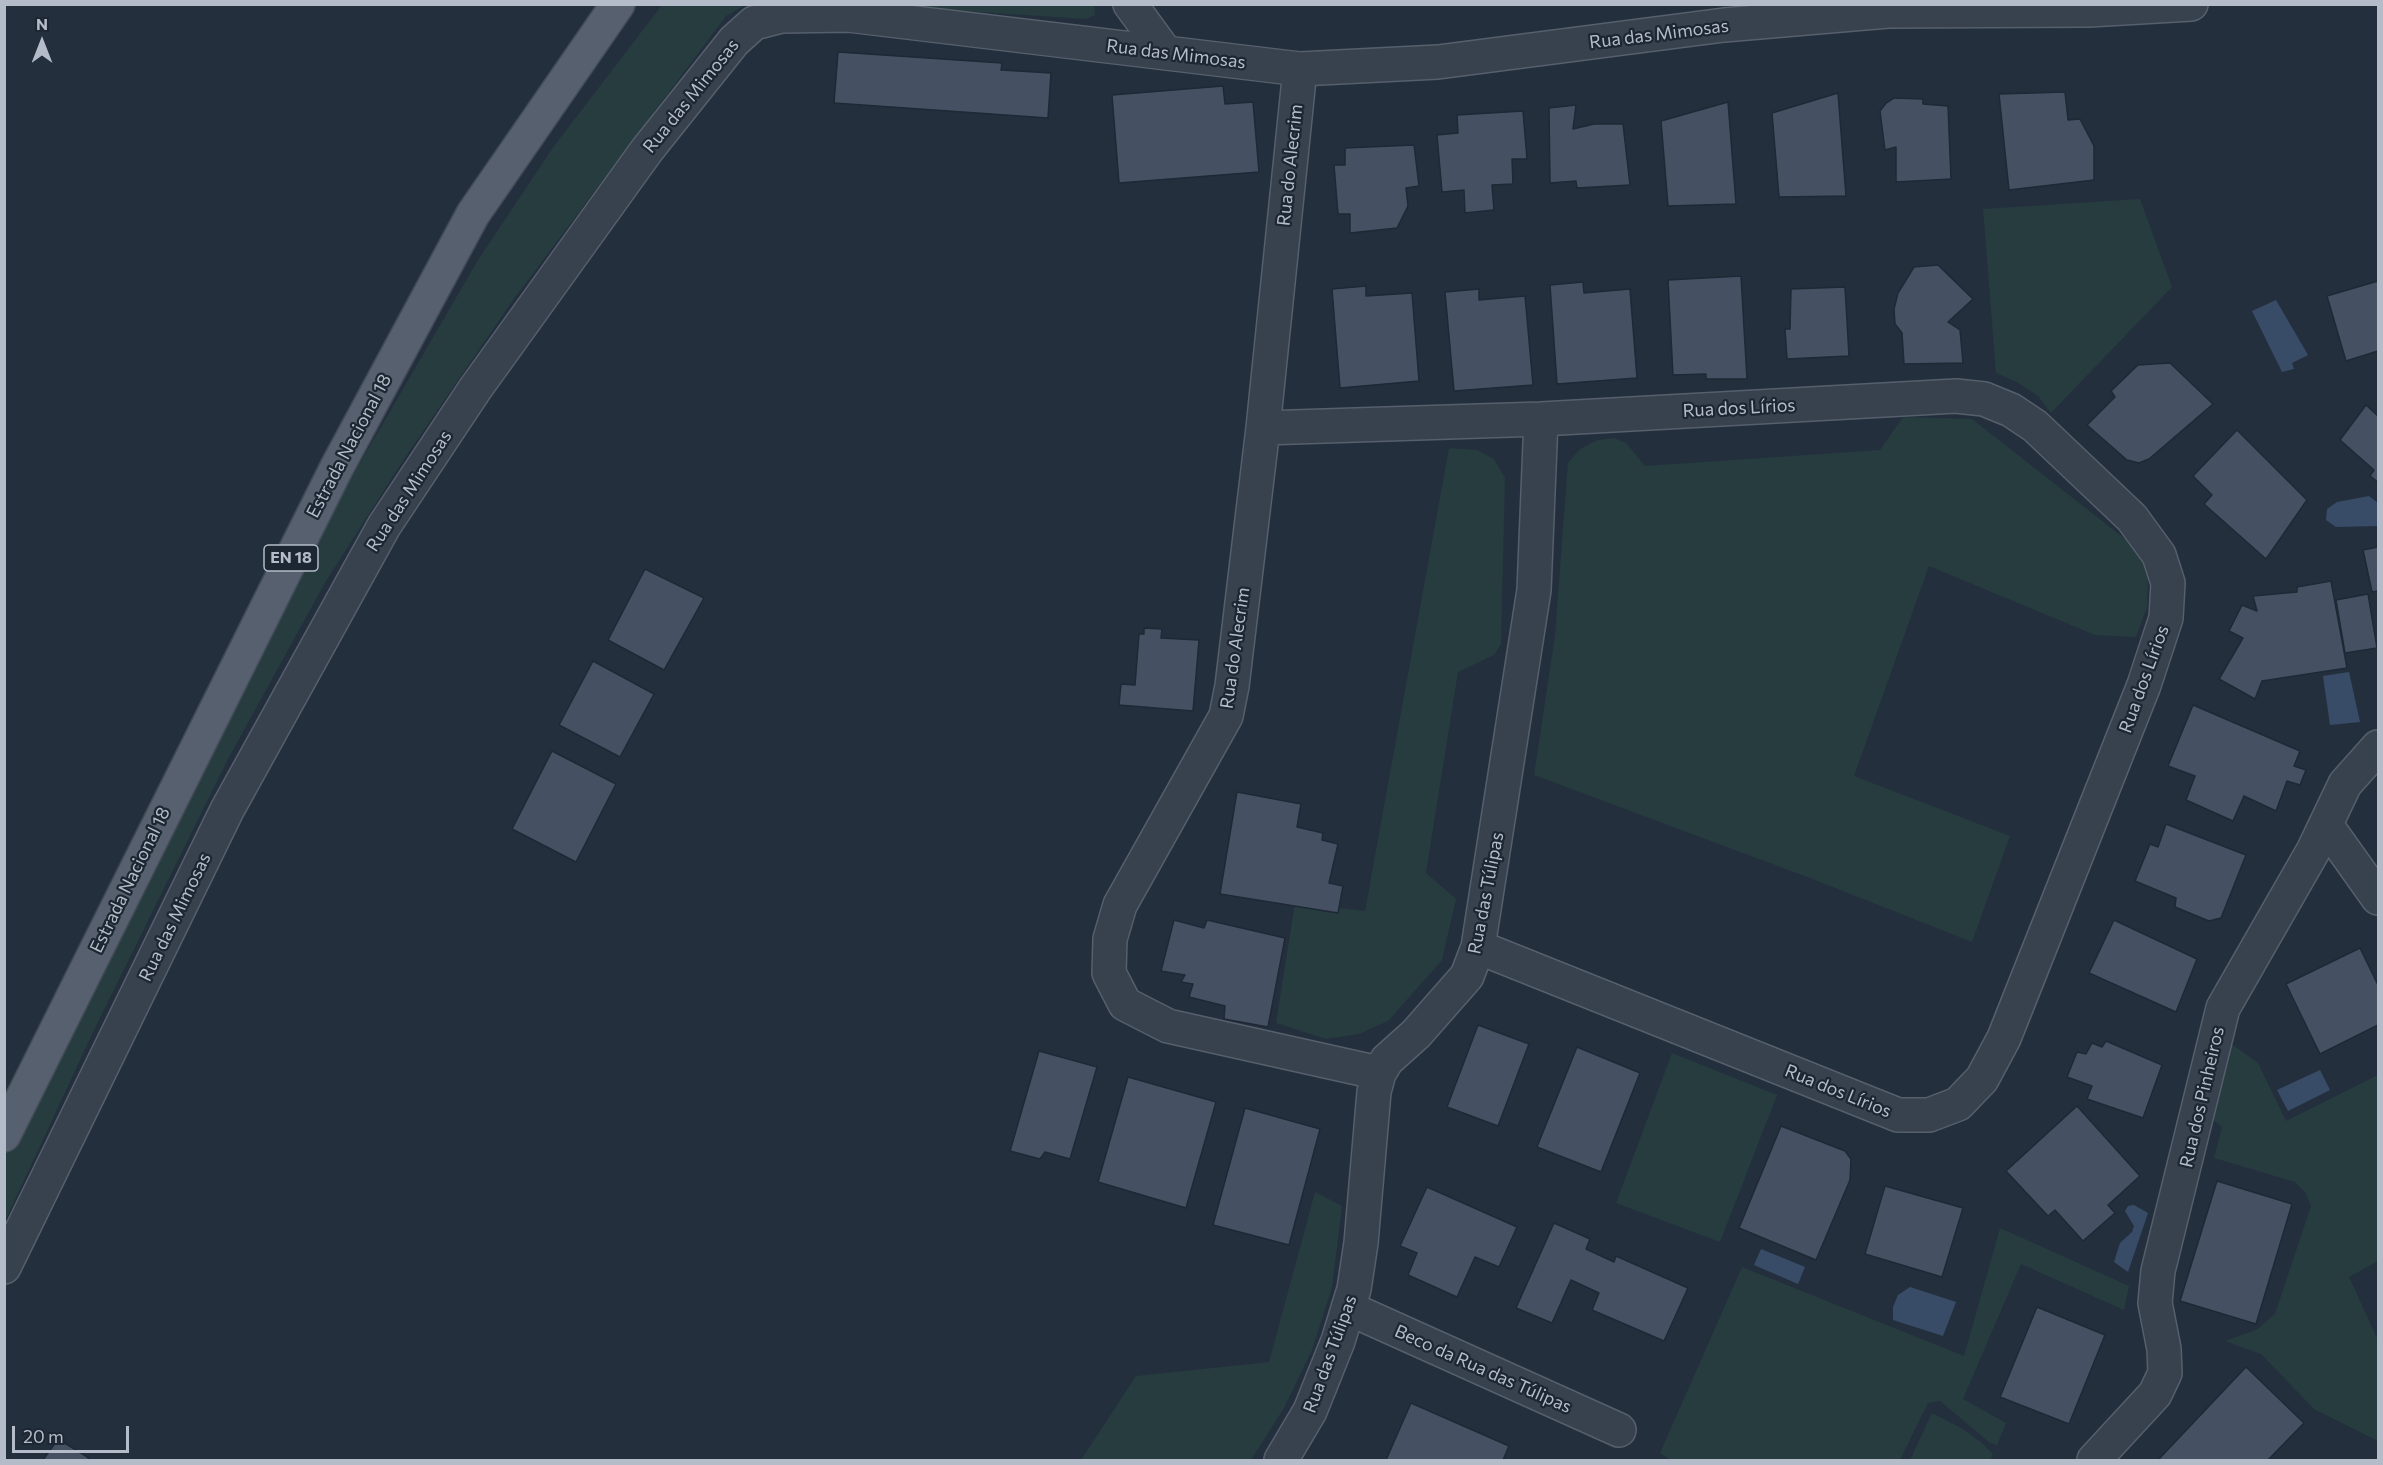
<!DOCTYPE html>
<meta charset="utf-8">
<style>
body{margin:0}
#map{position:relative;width:2383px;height:1465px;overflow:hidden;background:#242f3e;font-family:Commissioner,sans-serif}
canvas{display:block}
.frame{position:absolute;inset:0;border:6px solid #b4bcc9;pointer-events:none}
.north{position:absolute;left:12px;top:12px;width:60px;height:60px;-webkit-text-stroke:4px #1d2633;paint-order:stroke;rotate:0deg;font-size:16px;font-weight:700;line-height:24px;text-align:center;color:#b4bcc9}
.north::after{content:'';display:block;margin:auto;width:21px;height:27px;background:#b4bcc9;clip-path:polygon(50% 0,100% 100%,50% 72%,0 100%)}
.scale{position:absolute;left:12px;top:1426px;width:117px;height:27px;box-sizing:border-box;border:3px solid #b4bcc9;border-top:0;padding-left:8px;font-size:18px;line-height:21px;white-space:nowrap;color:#b4bcc9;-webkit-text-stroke:4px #1d2633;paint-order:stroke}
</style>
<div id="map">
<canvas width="2383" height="1465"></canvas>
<div class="frame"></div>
<div class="north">N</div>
<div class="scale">20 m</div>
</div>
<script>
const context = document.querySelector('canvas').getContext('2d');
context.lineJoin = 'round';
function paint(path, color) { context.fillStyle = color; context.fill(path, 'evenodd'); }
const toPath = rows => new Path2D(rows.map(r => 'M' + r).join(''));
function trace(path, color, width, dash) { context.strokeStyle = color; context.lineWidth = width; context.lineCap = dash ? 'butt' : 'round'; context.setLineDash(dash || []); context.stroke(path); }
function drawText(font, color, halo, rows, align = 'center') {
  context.font = font + ' Commissioner,sans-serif'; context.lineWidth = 4.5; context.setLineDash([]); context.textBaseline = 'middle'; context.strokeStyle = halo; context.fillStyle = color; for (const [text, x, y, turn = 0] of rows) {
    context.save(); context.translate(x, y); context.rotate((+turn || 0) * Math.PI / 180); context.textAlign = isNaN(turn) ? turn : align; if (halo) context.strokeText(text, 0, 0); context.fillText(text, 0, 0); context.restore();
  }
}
paint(toPath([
 [1094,4,1095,15,1086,19,870,5],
 [662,5,745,5,726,16,513,300,404,459,326,581,228,759,95,1028,5,1221,5,1154,332,511,478,260,554,146],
 [2140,199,2172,287,2051,413,2038,396,2017,382,1996,373,1983,209],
 [1903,417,1972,419,2138,549,2148,579,2147,607,2136,637,2095,635,1929,566,1854,776,2010,836,1972,942,1810,878,1534,775,1555,635,1568,463,1580,449,1598,440,1614,438,1626,443,1645,466,1880,450],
 [1449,448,1477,450,1494,459,1505,478,1501,644,1494,655,1458,672,1426,873,1456,899,1442,960,1388,1021,1359,1034,1326,1039,1276,1023,1295,903,1365,911],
 [2229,1042,2258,1063,2286,1121,2378,1075,2378,1261,2349,1277,2378,1340,2378,1441,2314,1409,2261,1354,2225,1341,2256,1330,2275,1314,2311,1206,2305,1192,2295,1182,2214,1158,2222,1127,2211,1118],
 [1672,1053,1777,1095,1720,1242,1616,1203],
 [1315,1192,1342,1206,1332,1288,1312,1350,1284,1408,1251,1460,1081,1460,1136,1376,1269,1362],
 [2000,1228,2129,1286,2124,1310,2021,1264,1963,1399,2006,1423,1997,1445,1989,1442,1940,1401,1928,1403,1900,1460,1671,1460,1660,1453,1742,1267,1964,1356],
 [1932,1413,1963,1429,1982,1443,1993,1454,1990,1460,1910,1460]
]), '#263c3f');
paint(toPath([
 [2276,300,2308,355,2292,363,2294,369,2282,372,2252,311],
 [2369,496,2378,503,2377,526,2336,527,2326,520,2327,509,2337,502],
 [2349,672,2360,722,2330,725,2323,676],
 [2320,1070,2330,1090,2288,1111,2277,1090],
 [2134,1205,2148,1213,2128,1272,2114,1262,2120,1243,2132,1232,2134,1226,2125,1211,2128,1206],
 [1761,1249,1805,1267,1798,1284,1754,1265],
 [1910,1287,1956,1302,1943,1336,1893,1320,1893,1307,1898,1295]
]), '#394c67');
const building = toPath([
 [838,52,1002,63,1001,70,1051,73,1048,118,834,103,838,52],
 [1223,86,1225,104,1253,102,1259,172,1119,183,1112,95,1223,86],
 [2065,92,2068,120,2080,119,2094,146,2094,180,2009,190,1999,94,2065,92],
 [1838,93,1846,196,1779,197,1772,113,1838,93],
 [1894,98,1923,99,1923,104,1948,106,1951,179,1896,182,1896,147,1885,150,1880,111,1886,103,1894,98],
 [1728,102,1736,204,1668,206,1661,121,1728,102],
 [1576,105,1573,129,1594,124,1623,124,1630,185,1577,188,1576,181,1550,183,1549,108,1576,105],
 [1523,111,1527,159,1512,159,1513,184,1492,185,1494,210,1465,213,1464,190,1442,192,1437,135,1458,133,1457,115,1523,111],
 [1414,145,1419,186,1406,188,1408,206,1397,228,1350,233,1350,214,1338,214,1334,165,1345,165,1345,148,1414,145],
 [1938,265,1973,299,1948,322,1960,330,1963,363,1904,364,1902,333,1895,324,1894,309,1898,293,1914,267,1938,265],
 [1741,276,1747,379,1706,379,1706,374,1673,375,1668,280,1741,276],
 [2378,281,2378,351,2346,361,2327,296,2378,281],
 [1583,282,1584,293,1630,289,1637,378,1557,384,1550,285,1583,282],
 [1366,286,1366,296,1412,293,1419,381,1340,388,1332,289,1366,286],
 [1845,287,1849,356,1787,359,1785,329,1790,329,1791,289,1845,287],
 [1479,289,1479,300,1525,296,1533,385,1454,391,1445,292,1479,289],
 [2170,363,2213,404,2149,459,2139,463,2127,460,2087,425,2115,397,2111,391,2138,365,2170,363],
 [2366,405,2378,416,2378,482,2370,476,2374,470,2340,440,2366,405],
 [2237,430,2307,500,2266,559,2204,504,2212,495,2193,476,2237,430],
 [2378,547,2378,591,2372,592,2363,550,2378,547],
 [645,569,704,598,664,670,608,640,645,569],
 [2331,581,2347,668,2262,681,2255,699,2219,679,2243,638,2229,631,2242,605,2257,611,2253,596,2297,592,2297,587,2331,581],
 [2368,594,2377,648,2345,653,2336,600,2368,594],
 [1144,628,1162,629,1161,638,1199,640,1193,711,1119,705,1121,684,1135,685,1139,634,1144,634,1144,628],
 [593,661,654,694,620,757,559,725,593,661],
 [2193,705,2300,751,2294,766,2306,770,2300,785,2287,781,2276,811,2244,796,2233,821,2186,800,2195,776,2168,766,2193,705],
 [552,751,616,784,576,862,512,829,552,751],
 [1237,792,1301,804,1297,827,1323,833,1322,840,1338,844,1329,883,1343,886,1338,913,1220,894,1237,792],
 [2166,824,2246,855,2221,918,2209,921,2175,907,2176,898,2135,881,2150,844,2158,847,2166,824],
 [1174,920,1204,928,1207,920,1285,938,1268,1027,1224,1019,1225,1006,1189,997,1193,984,1181,982,1185,975,1161,971,1174,920],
 [2114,920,2197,959,2176,1012,2089,973,2114,920],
 [2360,948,2378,985,2378,1025,2320,1054,2286,984,2360,948],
 [1478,1025,1529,1044,1498,1126,1447,1107,1478,1025],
 [2106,1041,2162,1065,2143,1118,2087,1099,2092,1086,2067,1077,2077,1052,2086,1054,2092,1043,2102,1047,2106,1041],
 [1577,1047,1640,1073,1601,1172,1537,1147,1577,1047],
 [1039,1051,1097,1067,1070,1159,1045,1152,1040,1159,1010,1151,1039,1051],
 [1128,1077,1216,1102,1186,1208,1098,1182,1128,1077],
 [2077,1106,2140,1176,2108,1205,2115,1213,2083,1241,2055,1210,2048,1216,2006,1171,2077,1106],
 [1245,1108,1320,1129,1289,1245,1213,1225,1245,1108],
 [1781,1126,1845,1151,1851,1159,1850,1180,1816,1260,1739,1228,1781,1126],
 [2217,1181,2292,1204,2256,1324,2180,1301,2217,1181],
 [1885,1186,1963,1208,1942,1277,1865,1254,1885,1186],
 [1427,1187,1517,1227,1499,1267,1475,1257,1457,1297,1408,1275,1417,1253,1400,1246,1427,1187],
 [1554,1223,1590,1239,1586,1249,1614,1262,1616,1256,1688,1288,1664,1341,1592,1310,1599,1293,1571,1280,1552,1323,1516,1308,1554,1223],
 [2037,1307,2105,1335,2069,1424,2000,1397,2037,1307],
 [2246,1367,2304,1423,2268,1460,2158,1460,2246,1367],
 [1411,1403,1509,1446,1503,1460,1386,1460,1411,1403],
 [58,1439,89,1458,87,1460,43,1460,58,1439]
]);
paint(building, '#455162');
trace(building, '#1f2835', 1.5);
const minor = toPath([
 [1130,4,1165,52],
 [1300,69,1263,428,1232,686,1226,716,1120,905,1110,939,1109,973,1125,1004,1168,1026,1379,1073],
 [1263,428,1541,419,1956,396,1984,399,2011,410,2035,426,2132,518,2159,555,2168,583,2166,618,2144,685,2004,1038,1982,1079,1958,1104,1929,1115,1898,1115,1478,947],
 [2326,825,2378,898],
 [4,1267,227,810,384,526,475,389,647,150,734,41,754,23,781,16,848,15,1300,69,1438,62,1724,25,1888,11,2089,10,2191,4],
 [1348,1308,1619,1430],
 [1281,1460,1310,1411,1338,1341,1354,1289,1361,1243,1374,1092,1379,1073,1387,1060,1416,1034,1467,976,1478,947,1534,590,1541,419],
 [2094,1460,2155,1394,2165,1373,2164,1349,2155,1303,2158,1271,2223,1008,2313,851,2345,784,2378,747]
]);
const primary = toPath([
 [4,1135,337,467,473,214,618,4]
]);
trace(minor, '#565f6c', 36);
trace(primary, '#414a57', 36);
trace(minor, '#38414e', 33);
trace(primary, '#56606e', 33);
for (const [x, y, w] of [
 [291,558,54]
]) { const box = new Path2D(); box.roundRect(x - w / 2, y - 13, w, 26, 4.5); context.fillStyle = '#1d2633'; context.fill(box); trace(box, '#b4bcc9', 1.5); }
drawText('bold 16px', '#b4bcc9', null, [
 ["EN 18",291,558]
]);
drawText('18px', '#b4bcc9', '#1d2633', [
 ["Rua das Mimosas",1659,34,-7],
 ["Rua das Mimosas",1176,54,7],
 ["Rua das Mimosas",691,96,-51],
 ["Rua do Alecrim",1290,165,-84],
 ["Rua dos Lírios",1739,408,-3],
 ["Estrada Nacional 18",349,446,-62],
 ["Rua das Mimosas",409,491,-57],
 ["Rua do Alecrim",1235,648,-82],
 ["Rua dos Lírios",2144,679,-70],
 ["Estrada Nacional 18",130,880,-64],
 ["Rua das Túlipas",1486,893,-79],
 ["Rua das Mimosas",175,917,-64],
 ["Rua dos Lírios",1838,1091,22],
 ["Rua dos Pinheiros",2202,1097,-77],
 ["Rua das Túlipas",1330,1354,-70],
 ["Beco da Rua das Túlipas",1483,1369,24]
]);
</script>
